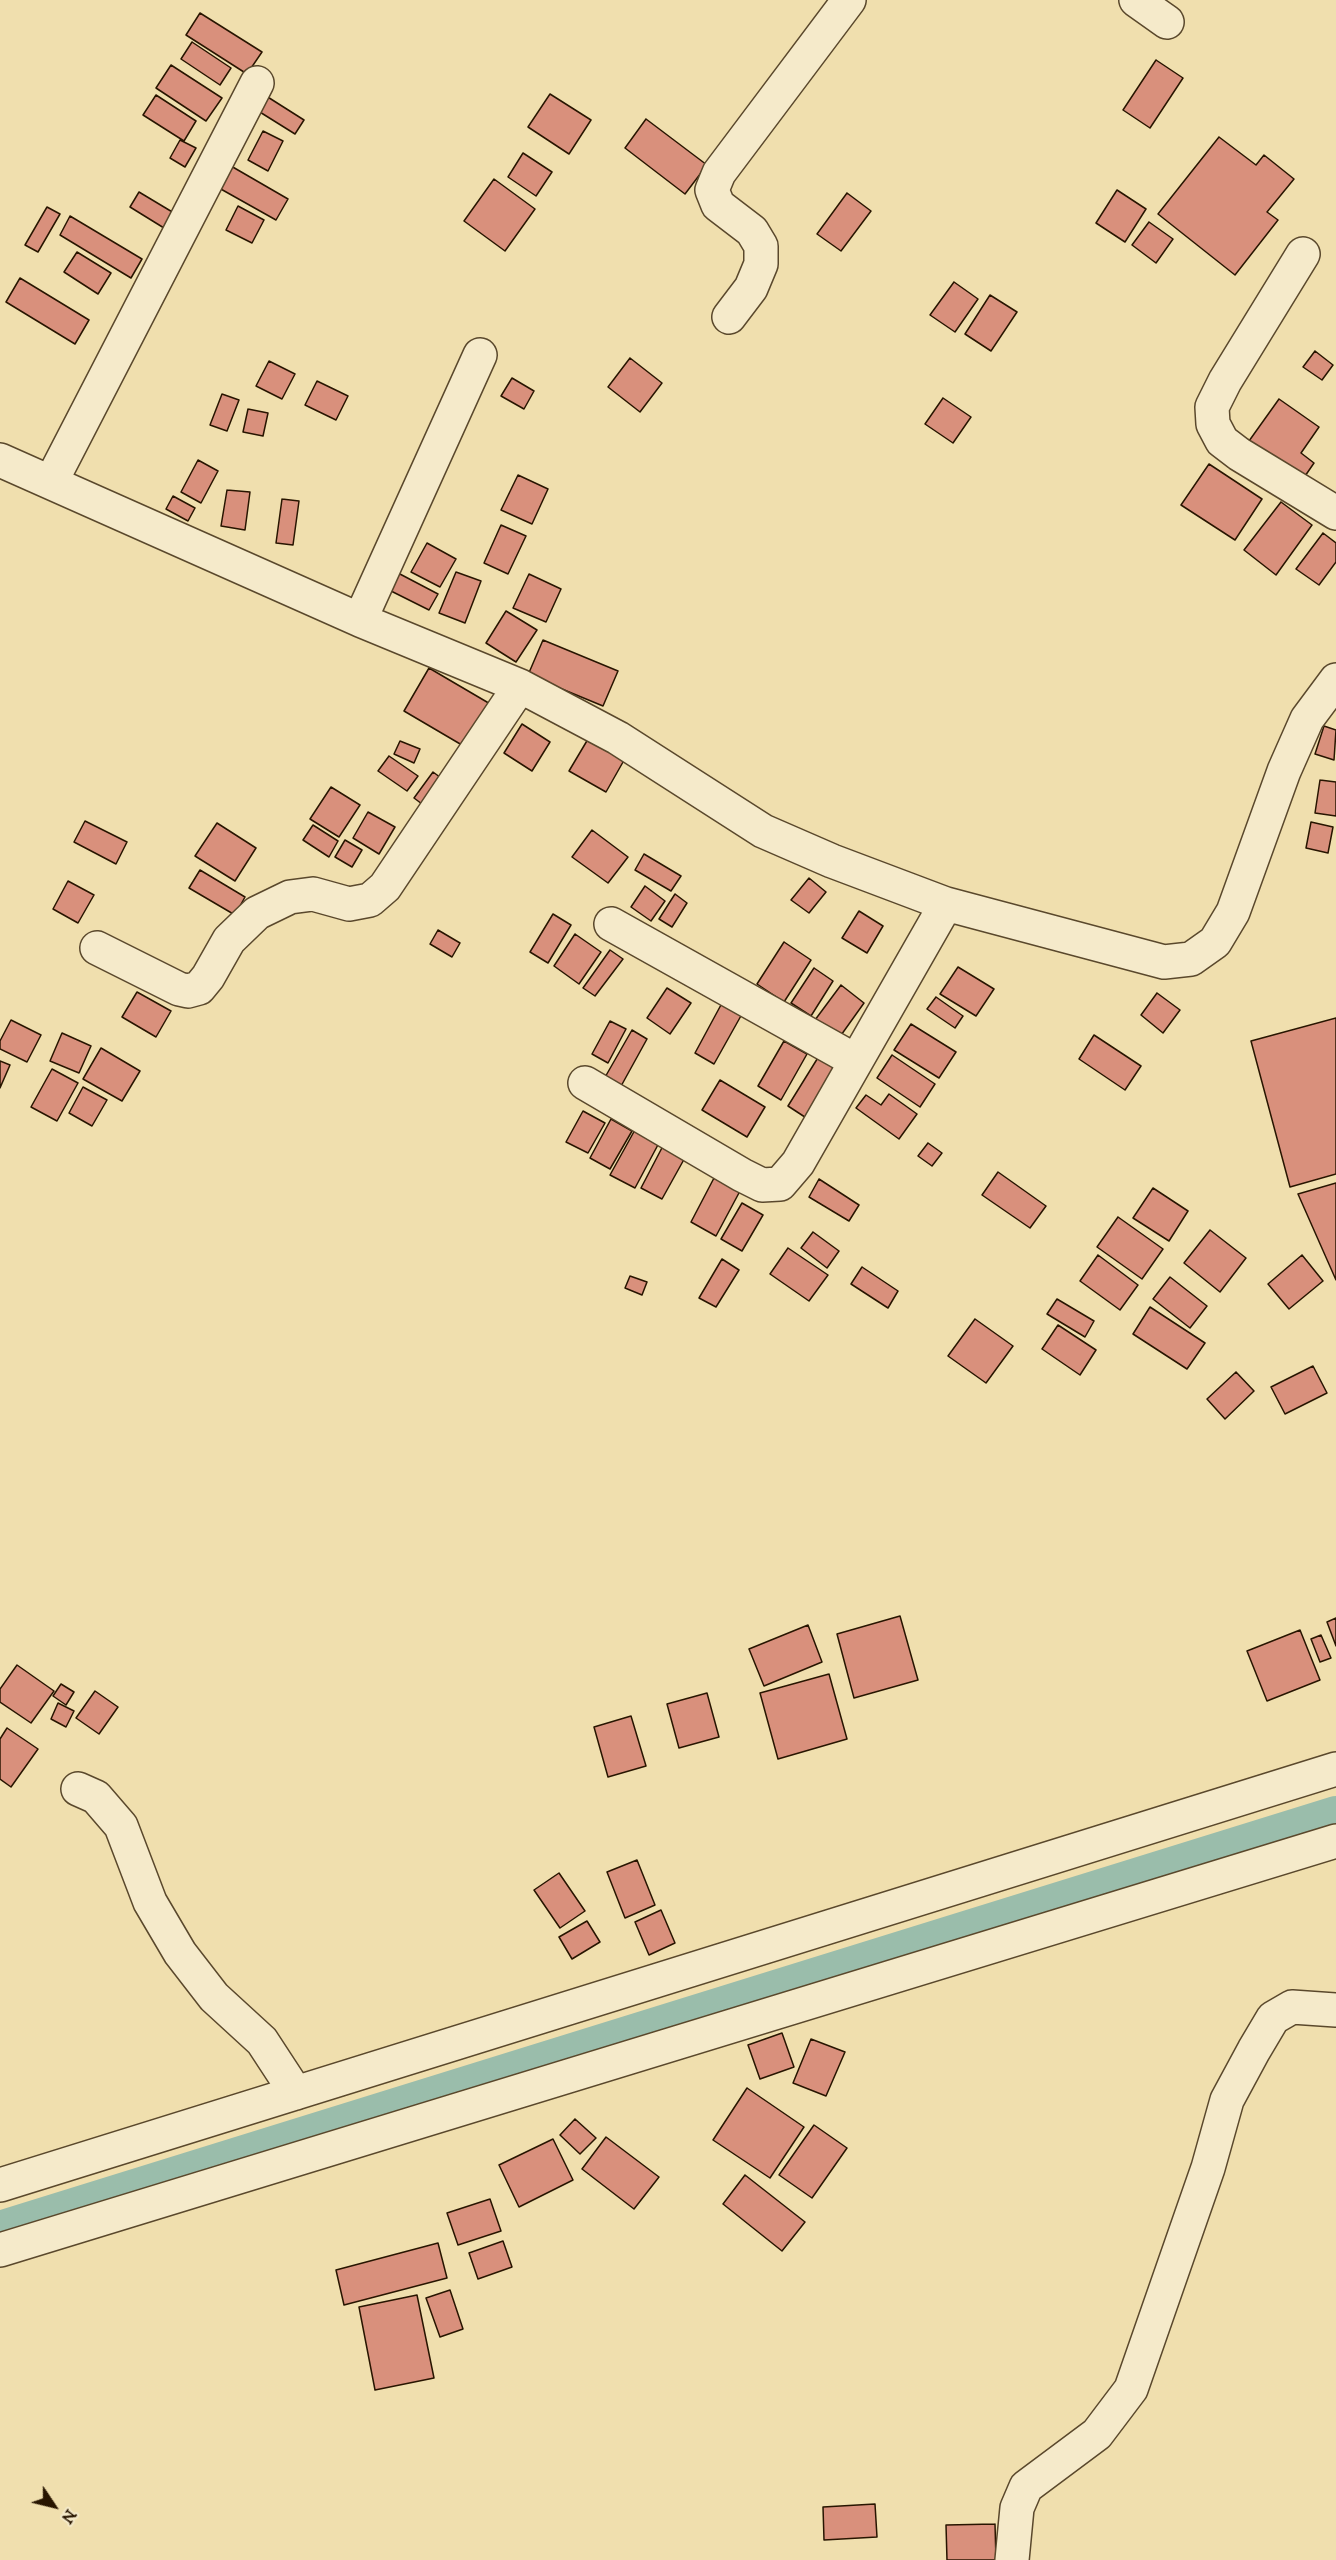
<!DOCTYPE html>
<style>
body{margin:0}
#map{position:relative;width:1336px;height:2560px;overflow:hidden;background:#f0dfae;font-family:"IM FELL DW Pica",serif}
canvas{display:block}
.north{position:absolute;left:24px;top:2476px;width:60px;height:60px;-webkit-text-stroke:4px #f5eaca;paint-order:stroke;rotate:125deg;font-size:16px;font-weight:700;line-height:24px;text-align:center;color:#281500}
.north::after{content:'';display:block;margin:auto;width:21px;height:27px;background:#281500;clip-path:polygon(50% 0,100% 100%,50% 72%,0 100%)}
</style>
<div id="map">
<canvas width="1336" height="2560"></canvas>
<div class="north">N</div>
</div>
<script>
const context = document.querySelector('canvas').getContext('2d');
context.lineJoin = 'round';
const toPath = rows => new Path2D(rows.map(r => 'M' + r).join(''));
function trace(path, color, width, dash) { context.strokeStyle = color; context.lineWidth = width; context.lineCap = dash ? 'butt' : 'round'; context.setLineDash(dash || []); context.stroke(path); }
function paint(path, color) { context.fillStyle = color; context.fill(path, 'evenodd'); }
trace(toPath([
 [0,2232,1336,1817]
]), '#9abdab', 42);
const building = toPath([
 [200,13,262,52,247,74,186,35,200,13],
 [192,42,231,68,220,85,181,59,192,42],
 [1156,60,1183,78,1150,128,1123,110,1156,60],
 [171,65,222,98,206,121,156,88,171,65],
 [263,94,304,120,295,134,255,109,263,94],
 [550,94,591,120,569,154,528,127,550,94],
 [156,95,196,121,184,141,143,115,156,95],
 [646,119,707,165,685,194,625,148,646,119],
 [263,131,283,141,268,171,248,160,263,131],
 [1219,137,1256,165,1264,155,1294,179,1267,212,1278,220,1235,275,1158,214,1219,137],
 [180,140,196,148,185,167,170,158,180,140],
 [523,153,552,172,536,196,508,177,523,153],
 [231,166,288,199,276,220,219,188,231,166],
 [494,179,535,209,505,251,464,221,494,179],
 [1117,190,1146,209,1125,242,1096,223,1117,190],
 [139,192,174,213,164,228,130,207,139,192],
 [847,193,871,211,841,251,817,234,847,193],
 [238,206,264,220,252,243,226,230,238,206],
 [47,207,60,214,38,252,25,245,47,207],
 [70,216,142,259,131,278,60,235,70,216],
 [1149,222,1173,239,1156,263,1132,245,1149,222],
 [77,252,111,273,98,294,64,272,77,252],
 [20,278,89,320,75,344,6,302,20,278],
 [954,282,978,299,955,332,930,315,954,282],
 [990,295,1017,312,991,351,965,334,990,295],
 [1315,351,1333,365,1322,380,1303,367,1315,351],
 [630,358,662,383,640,412,608,387,630,358],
 [269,361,295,374,282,399,256,386,269,361],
 [512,378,534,391,524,409,501,396,512,378],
 [317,381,348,396,336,420,305,405,317,381],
 [222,394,239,400,227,431,210,425,222,394],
 [943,398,971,417,953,443,925,424,943,398],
 [1279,399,1319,427,1301,453,1314,463,1303,479,1249,441,1279,399],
 [248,409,268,413,263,436,243,432,248,409],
 [198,460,218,471,201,503,181,492,198,460],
 [1209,464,1262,499,1235,540,1181,505,1209,464],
 [518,475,548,489,532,524,501,510,518,475],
 [227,490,250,492,245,530,221,526,227,490],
 [173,496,195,508,188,521,166,509,173,496],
 [282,499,299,501,293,545,276,543,282,499],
 [1281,502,1312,525,1276,575,1244,550,1281,502],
 [501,525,526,536,508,574,484,563,501,525],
 [1323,533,1336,543,1336,562,1319,585,1296,569,1323,533],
 [427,543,456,559,440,587,411,572,427,543],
 [456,572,481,581,465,623,439,613,456,572],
 [398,573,438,594,429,610,389,590,398,573],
 [529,574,561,589,546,622,513,608,529,574],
 [506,611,537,630,516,662,486,643,506,611],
 [543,640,618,671,603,706,528,675,543,640],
 [429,668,492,705,467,748,404,711,429,668],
 [522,724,550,742,532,771,504,753,522,724],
 [1324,726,1336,730,1334,760,1315,754,1324,726],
 [591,734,627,755,606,792,569,771,591,734],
 [400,741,420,749,414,763,394,754,400,741],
 [389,756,418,776,407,791,378,771,389,756],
 [433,772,448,783,430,810,414,798,433,772],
 [1320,780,1336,782,1336,816,1315,813,1320,780],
 [331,787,360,805,339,837,310,819,331,787],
 [368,812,395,827,379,854,353,838,368,812],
 [85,821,127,842,116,864,74,842,85,821],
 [1311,822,1333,827,1328,853,1306,848,1311,822],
 [217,823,256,848,235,881,195,856,217,823],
 [313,825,338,841,329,857,303,840,313,825],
 [592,830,628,857,608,883,572,857,592,830],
 [345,840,362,850,352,867,335,857,345,840],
 [644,854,681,876,671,891,635,870,644,854],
 [200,870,245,897,235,915,189,888,200,870],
 [809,878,826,892,809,913,791,900,809,878],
 [68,881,94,895,78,923,53,909,68,881],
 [645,886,665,901,651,921,631,907,645,886],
 [675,894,687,903,672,927,659,919,675,894],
 [859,911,883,926,867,953,842,938,859,911],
 [553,914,571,925,548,963,530,952,553,914],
 [438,930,460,943,452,957,430,944,438,930],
 [575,934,601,952,579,984,554,966,575,934],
 [784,942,811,960,784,1002,757,984,784,942],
 [610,950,623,959,595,996,583,988,610,950],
 [958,967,994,989,976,1016,940,994,958,967],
 [814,968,833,981,811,1016,791,1003,814,968],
 [841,985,864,1003,839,1038,815,1020,841,985],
 [667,988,691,1003,670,1034,647,1018,667,988],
 [137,992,171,1011,156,1037,122,1017,137,992],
 [1157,993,1180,1010,1163,1033,1141,1015,1157,993],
 [936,997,963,1016,955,1028,927,1009,936,997],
 [722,1003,742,1014,714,1064,695,1053,722,1003],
 [1336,1018,1336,1174,1290,1187,1251,1041,1336,1018],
 [11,1020,41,1035,27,1062,0,1049,0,1041,11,1020],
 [610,1021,626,1029,608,1063,592,1054,610,1021],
 [911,1024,956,1052,939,1078,894,1050,911,1024],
 [632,1030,647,1039,620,1088,604,1079,632,1030],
 [62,1033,91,1046,79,1073,50,1061,62,1033],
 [1094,1035,1141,1066,1125,1090,1079,1059,1094,1035],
 [784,1041,807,1054,781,1100,758,1086,784,1041],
 [101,1048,140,1071,122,1101,83,1079,101,1048],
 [892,1055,935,1084,920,1107,877,1078,892,1055],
 [819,1056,846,1072,814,1123,788,1106,819,1056],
 [0,1061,10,1065,0,1088,0,1061],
 [52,1069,78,1083,57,1121,31,1107,52,1069],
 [720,1080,765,1107,747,1137,702,1110,720,1080],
 [83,1087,107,1100,92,1126,69,1113,83,1087],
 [889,1094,917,1114,899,1139,856,1108,866,1095,881,1105,889,1094],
 [583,1111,605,1123,588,1153,566,1142,583,1111],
 [611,1119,632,1131,610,1169,590,1158,611,1119],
 [636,1128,660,1141,635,1188,610,1175,636,1128],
 [665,1142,687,1154,662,1199,641,1188,665,1142],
 [928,1143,942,1153,932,1166,918,1156,928,1143],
 [998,1172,1046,1206,1030,1228,982,1195,998,1172],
 [714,1178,740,1191,716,1236,691,1222,714,1178],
 [819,1179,859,1205,849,1221,809,1197,819,1179],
 [1336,1183,1336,1280,1298,1194,1336,1183],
 [1153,1188,1188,1211,1169,1241,1133,1218,1153,1188],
 [742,1203,763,1215,742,1251,721,1239,742,1203],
 [1118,1217,1163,1249,1142,1279,1097,1247,1118,1217],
 [1210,1230,1246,1258,1220,1292,1184,1263,1210,1230],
 [813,1232,839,1251,827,1268,801,1248,813,1232],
 [788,1248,828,1275,809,1301,770,1274,788,1248],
 [1098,1255,1138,1285,1120,1310,1080,1281,1098,1255],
 [1302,1255,1323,1281,1289,1309,1268,1284,1302,1255],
 [722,1259,739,1270,716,1307,699,1298,722,1259],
 [862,1267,898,1291,888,1308,851,1284,862,1267],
 [630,1276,647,1282,642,1295,625,1288,630,1276],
 [1170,1277,1207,1306,1190,1328,1153,1299,1170,1277],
 [1057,1299,1094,1321,1085,1337,1047,1314,1057,1299],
 [1150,1307,1205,1343,1187,1369,1133,1334,1150,1307],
 [975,1319,1013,1346,986,1383,948,1356,975,1319],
 [1058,1325,1096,1350,1080,1375,1042,1349,1058,1325],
 [1313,1366,1327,1393,1285,1414,1271,1387,1313,1366],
 [1236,1372,1254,1391,1225,1419,1207,1399,1236,1372],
 [900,1616,918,1680,854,1698,837,1634,900,1616],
 [1336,1618,1336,1646,1327,1622,1336,1618],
 [808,1625,822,1662,764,1686,749,1649,808,1625],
 [1300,1630,1320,1680,1267,1701,1247,1651,1300,1630],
 [1321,1635,1331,1658,1320,1662,1311,1639,1321,1635],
 [17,1665,54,1691,31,1723,0,1702,0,1689,17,1665],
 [829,1674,847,1739,778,1759,760,1693,829,1674],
 [61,1684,74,1692,66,1705,53,1696,61,1684],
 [95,1691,118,1707,99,1734,76,1718,95,1691],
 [707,1693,719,1737,679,1748,667,1704,707,1693],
 [58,1703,74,1711,66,1727,51,1719,58,1703],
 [631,1716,646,1766,608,1777,594,1727,631,1716],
 [7,1728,38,1749,11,1787,0,1779,0,1739,7,1728],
 [637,1860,655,1905,625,1918,607,1872,637,1860],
 [559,1873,585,1911,560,1928,534,1890,559,1873],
 [661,1910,675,1943,649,1955,635,1922,661,1910],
 [587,1921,600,1942,572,1959,559,1937,587,1921],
 [782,2033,794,2067,760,2079,748,2045,782,2033],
 [811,2039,845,2052,826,2096,793,2083,811,2039],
 [747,2088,804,2127,770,2178,713,2140,747,2088],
 [575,2119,596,2138,580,2154,560,2135,575,2119],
 [814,2125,847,2148,812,2198,779,2175,814,2125],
 [606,2137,659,2177,634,2209,582,2169,606,2137],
 [553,2139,573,2180,519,2207,499,2165,553,2139],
 [745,2175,805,2222,782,2251,723,2204,745,2175],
 [490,2199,501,2231,458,2245,447,2213,490,2199],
 [503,2241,512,2267,478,2279,469,2253,503,2241],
 [438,2243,447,2278,344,2305,336,2270,438,2243],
 [450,2290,463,2329,440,2337,426,2298,450,2290],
 [417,2295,434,2378,375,2390,359,2307,417,2295],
 [875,2504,877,2537,824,2540,823,2507,875,2504],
 [995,2524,996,2560,947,2560,946,2525,995,2524]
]);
paint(building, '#d9907c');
trace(building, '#281500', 1.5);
const minor = toPath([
 [1136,0,1167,22],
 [1303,254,1225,381,1212,407,1213,424,1222,441,1239,454,1336,513],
 [729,317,751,288,761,264,761,246,752,231,718,205,712,190,719,173,849,0],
 [0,460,360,620,520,686,618,738,763,831,832,861,946,904,1164,962,1191,959,1215,942,1233,912,1284,771,1307,719,1336,680],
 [51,482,257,83],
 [360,620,480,355],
 [611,924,856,1061],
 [97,948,179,989,188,991,199,988,208,977,229,940,257,913,290,897,313,894,349,904,370,900,385,887,520,686],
 [585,1083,742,1175,762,1185,780,1184,798,1163,946,904],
 [78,1789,96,1797,121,1826,150,1902,180,1953,214,1997,262,2041,296,2093],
 [0,2185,1336,1769],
 [0,2250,1336,1841],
 [1012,2560,1017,2508,1026,2487,1097,2434,1131,2389,1208,2168,1227,2100,1254,2050,1273,2018,1292,2007,1336,2010]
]);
trace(minor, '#5a482c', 36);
trace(minor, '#f5eaca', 33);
</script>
